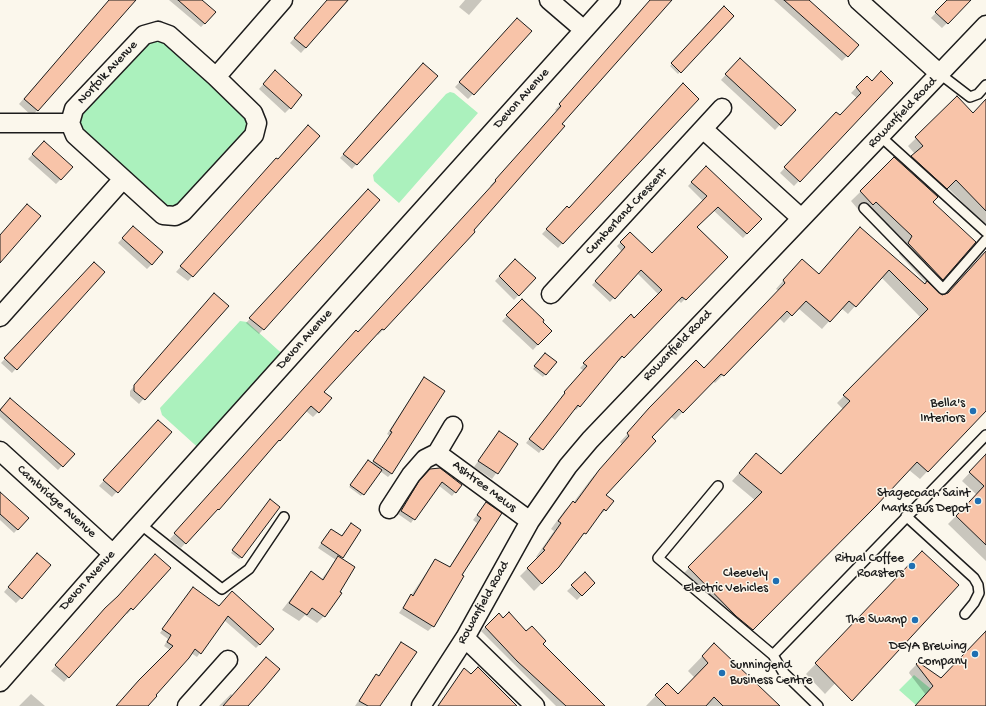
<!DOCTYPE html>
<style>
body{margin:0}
canvas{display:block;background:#fbf7ec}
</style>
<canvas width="986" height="706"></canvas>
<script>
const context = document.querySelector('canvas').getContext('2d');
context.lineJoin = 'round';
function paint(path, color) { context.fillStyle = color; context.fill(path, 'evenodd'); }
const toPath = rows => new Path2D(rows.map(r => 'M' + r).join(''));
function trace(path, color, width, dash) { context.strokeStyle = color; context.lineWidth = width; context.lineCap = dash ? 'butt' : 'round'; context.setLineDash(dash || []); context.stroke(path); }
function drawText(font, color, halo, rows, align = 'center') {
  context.font = font + ' "Gochi Hand",sans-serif'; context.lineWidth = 3; context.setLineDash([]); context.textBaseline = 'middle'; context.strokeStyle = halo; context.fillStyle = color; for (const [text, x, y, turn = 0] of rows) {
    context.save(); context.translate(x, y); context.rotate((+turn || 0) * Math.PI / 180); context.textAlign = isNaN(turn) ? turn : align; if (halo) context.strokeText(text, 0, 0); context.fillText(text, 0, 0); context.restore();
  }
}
paint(toPath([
 [155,40,165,41,247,115,248,126,246,135,182,206,168,209,79,133,77,118,145,42],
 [450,92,454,93,478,113,399,203,374,181,373,175,446,94],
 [240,321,247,322,288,359,204,453,162,415,160,408],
 [914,675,931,689,916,705,899,690]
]), '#abf1bd');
paint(toPath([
 [110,0,135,0,32,116,19,104],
 [169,0,201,0,215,13,201,27],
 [328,0,349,0,301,53,290,43],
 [465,0,482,0,469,15,459,7],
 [651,0,671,0,561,124,472,231,474,232,383,330,378,335,376,333,323,392,318,412,313,417,306,411,181,548,170,539,351,336,358,333,492,187,490,186,557,111,555,110],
 [774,0,808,0,857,45,842,61],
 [948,0,970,0,942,28,931,18],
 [724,8,733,16,678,74,670,66],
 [513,25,473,94,468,99,455,87],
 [735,64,794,110,775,130,721,80],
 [419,69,436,76,352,169,340,158],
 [270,77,290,108,285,113,259,89],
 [867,77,872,82,892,83,794,186,780,173,836,113,840,116,857,98,851,93],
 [957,98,973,114,986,100,986,226,947,187,939,196,904,165,915,154,908,146],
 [698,99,558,248,542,234,567,208,568,209],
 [319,136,188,281,176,272,272,164],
 [39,147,61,179,56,184,28,159],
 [894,159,932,202,975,242,933,288,942,296,947,294,986,251,986,410,920,479,909,470,745,637,728,623,681,576,756,501,732,481,749,462,781,475,843,409,837,403,921,318,881,277,848,314,841,308,822,329,798,308,784,323,779,318,715,383,713,381,675,420,670,416,650,438,604,495,606,510,597,517,559,566,534,591,520,576,538,558,536,557,554,531,551,529,565,510,573,503,591,479,622,444,620,442,688,369,704,369,779,291,776,289,794,268,819,275,853,237,925,285,926,283,899,254,903,246,865,211,862,214,851,201],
 [706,167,761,219,743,238,713,210,696,227,727,257,681,303,678,300,619,361,618,360,580,406,576,410,574,409,539,453,526,443,562,398,561,397,584,371,580,368,631,316,634,319,659,295,637,273,610,302,592,285,622,252,617,246,630,233,652,254,703,201,688,186],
 [363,194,316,271,259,334,246,323],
 [128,232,152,264,147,269,118,243],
 [515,260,535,278,514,300,495,281],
 [94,263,104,272,12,373,1,363],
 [209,299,227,306,139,404,130,396,130,391],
 [522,300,550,331,533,350,502,321],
 [543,356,555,363,543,377,533,369],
 [421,382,392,473,388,477,380,471,361,496,349,487,366,463,371,464,390,436,387,434],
 [10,399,73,454,58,470,0,417,0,409],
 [153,426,170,432,112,497,99,486],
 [499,432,517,444,492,479,474,467],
 [986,455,986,561,948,524,977,495,962,481],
 [427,474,461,485,452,496,438,485,411,523,398,514,416,486],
 [0,493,28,518,14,533,0,520],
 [268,503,242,557,239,559,231,553],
 [486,503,500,514,461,575,462,576,433,626,428,631,399,613,435,560,449,568,477,523,473,520],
 [351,524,324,616,317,623,305,615,299,621,282,610,311,573,321,580,336,560,318,548,327,534,341,536],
 [37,554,21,598,16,603,4,592],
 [912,563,841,677,825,694,806,674],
 [169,568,132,609,127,614,126,613,64,682,51,671,100,614],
 [585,574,594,583,577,600,567,591],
 [193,588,219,607,260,644,256,648,224,620,200,653,197,657,191,653,146,706,117,706,170,650,164,646,168,639,160,633],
 [499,615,503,619,542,644,562,662,560,663,603,706,556,706,481,631],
 [986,632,986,706,915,706,926,695,909,673,910,671,918,663,941,679],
 [402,643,416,652,398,680,378,706,355,706,372,681,377,676,378,677],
 [714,644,779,706,646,706,667,684,678,695,695,678,688,671],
 [462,672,516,706,437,706],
 [31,694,45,706,19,706],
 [231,694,233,696,247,706,219,706]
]), '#0003');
const building = toPath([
 [109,0,136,0,38,111,24,99,109,0],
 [178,0,202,0,216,12,205,24,178,0],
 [327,0,348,0,306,48,294,38,327,0],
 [650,0,672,0,562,124,565,126,474,230,475,232,384,330,382,329,324,392,332,398,319,413,311,406,280,441,279,440,219,510,218,509,186,544,174,533,356,330,358,332,496,181,495,180,561,106,559,104,650,0],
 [784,0,809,0,859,45,848,57,784,0],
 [947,0,971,0,948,24,935,12,947,0],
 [724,6,734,16,681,73,671,63,724,6],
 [517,18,532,31,474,95,459,82,517,18],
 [740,58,796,110,781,126,725,74,740,58],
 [423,63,438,76,357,165,343,154,423,63],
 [275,70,302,95,291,109,263,84,275,70],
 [881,71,893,83,800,182,784,167,836,112,840,115,861,93,856,87,867,76,872,81,881,71],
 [683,83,699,99,563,244,546,229,567,206,569,208,683,83],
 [957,96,973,113,986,99,986,211,956,180,947,189,911,156,923,146,915,137,957,96],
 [308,125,320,136,193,277,180,266,276,158,278,159,308,125],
 [44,141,73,167,61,180,32,154,44,141],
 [894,157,938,197,933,202,976,242,943,280,908,243,912,236,876,202,873,205,860,191,894,157],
 [706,166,762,219,747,234,718,207,697,227,728,257,686,300,682,297,624,358,622,356,580,407,578,405,543,450,529,439,565,393,564,392,587,366,583,363,631,314,634,318,662,290,641,270,615,299,595,281,625,247,620,242,630,232,652,253,707,196,691,182,706,166],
 [368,189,380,200,264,330,249,318,368,189],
 [27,204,41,216,0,263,0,235,27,204],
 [133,226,163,252,152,265,122,238,133,226],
 [860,227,925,284,927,281,942,295,948,293,986,251,986,411,928,472,917,462,876,506,753,630,736,616,688,567,762,492,739,473,756,453,781,474,850,401,843,395,928,309,889,270,856,307,849,301,830,322,806,301,792,316,787,311,724,376,721,374,683,413,679,409,652,437,656,441,606,495,614,501,606,511,604,509,586,534,584,533,559,567,542,584,527,568,545,550,543,549,561,523,558,521,573,501,575,503,599,470,629,436,627,433,649,408,696,360,704,368,785,283,783,280,802,259,819,274,860,227],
 [515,259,536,278,519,296,499,276,515,259],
 [94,262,105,272,17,370,4,358,94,262],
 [214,293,229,306,145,400,134,391,134,385,214,293],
 [522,299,544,320,543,322,552,331,538,345,506,315,522,299],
 [545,353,557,362,546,375,534,366,545,353],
 [424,377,445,391,392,474,373,461,392,432,390,431,424,377],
 [10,398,75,454,63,467,0,410,10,398],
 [158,420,172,432,118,493,103,480,158,420],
 [499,431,518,444,498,474,478,461,499,431],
 [986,454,986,545,956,516,984,486,969,472,986,454],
 [368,460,382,470,364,495,350,485,368,460],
 [440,468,462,485,456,493,442,482,415,520,401,511,419,481,430,469,440,468],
 [0,492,29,518,18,530,0,514,0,492],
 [270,499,280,507,242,558,232,550,270,499],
 [486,502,502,513,462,575,464,576,434,627,403,608,411,594,413,596,435,559,450,567,481,518,477,515,486,502],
 [351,523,361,530,343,558,321,543,331,529,342,536,351,523],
 [922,551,959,585,852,701,815,663,922,551],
 [37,553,51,565,22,599,8,587,37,553],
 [155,554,171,568,133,610,131,608,69,678,55,665,105,608,118,596,155,554],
 [338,556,355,567,340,592,342,593,325,617,312,608,307,615,289,603,311,571,323,580,338,556],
 [585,572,595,583,582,596,571,585,585,572],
 [193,587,219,606,232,591,274,629,260,645,228,616,201,654,195,649,189,658,156,695,157,696,148,706,116,706,139,680,173,646,167,642,171,635,162,629,193,587],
 [509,612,526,631,532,626,546,641,543,644,605,706,566,706,517,661,485,627,499,613,503,618,509,612],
 [986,631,986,706,915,706,933,686,916,664,918,662,941,678,986,631],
 [401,642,417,652,380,706,368,706,359,701,376,674,379,676,401,642],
 [714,643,780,706,723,706,714,697,706,706,666,706,655,695,667,683,678,694,708,663,702,656,714,643],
 [266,657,280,669,264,688,248,706,223,706,266,657],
 [478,667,517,706,438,706,464,668,471,674,478,667]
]);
paint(building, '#f8c4a9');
trace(building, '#1c1c1c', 1);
const lane = toPath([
 [940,74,970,97,978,94,986,85],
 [880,136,986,232],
 [864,208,943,289,986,240],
 [718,486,658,558,773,655],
 [906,516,974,578,978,585,979,593,974,603,965,614],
 [140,524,222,589,249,569,284,517],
 [818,706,783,672,773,655,986,435]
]);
const street = toPath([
 [549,0,584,30],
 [858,0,940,74],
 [158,31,169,35,216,77,253,113,257,123,254,135,183,212,175,216,163,215,75,135,70,123,74,109,144,35,158,31],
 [216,77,283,0],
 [0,123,70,123],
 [703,129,801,218],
 [551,294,722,108],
 [0,317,123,179],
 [0,451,113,554],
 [437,453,453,426],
 [389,509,411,475,425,459,437,453,530,521],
 [465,638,535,706],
 [0,682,95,574,611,0],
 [187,706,228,660],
 [421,706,465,638,530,521,568,466,590,440,986,25]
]);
trace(lane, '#1c1c1c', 12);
trace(street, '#1c1c1c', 21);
trace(lane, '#fbf7ec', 9);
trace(street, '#fbf7ec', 18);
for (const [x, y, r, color] of [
 [973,411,4,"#1f6fb2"],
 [978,501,4,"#1f6fb2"],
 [912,566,4,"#1f6fb2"],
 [776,581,4,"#1f6fb2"],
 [915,620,4,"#1f6fb2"],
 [975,654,4,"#1f6fb2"],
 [722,673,4,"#1f6fb2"]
]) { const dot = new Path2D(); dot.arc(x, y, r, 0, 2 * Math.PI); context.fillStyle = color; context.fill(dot); trace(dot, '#fbf7ec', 1.5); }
drawText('13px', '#1c1c1c', '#fbf7ec', [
 ["Norfolk Avenue",108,73,-47],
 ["Devon Avenue",522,99,-48],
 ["Rowanfield Road",903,113,-46],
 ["Cumberland Crescent",627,212,-47],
 ["Devon Avenue",305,340,-48],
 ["Rowanfield Road",678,346,-46],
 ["Ashtree Mews",484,487,37],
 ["Cambridge Avenue",56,502,42],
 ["Devon Avenue",88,581,-48],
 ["Rowanfield Road",484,603,-61]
]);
drawText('13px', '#1c1c1c', '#fbf7ec', [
 ["Bella's",965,404],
 ["Interiors",965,419],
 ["Stagecoach Saint",970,494],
 ["Marks Bus Depot",970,509],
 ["Ritual Coffee",904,559],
 ["Roasters",904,574],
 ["Cleevely",768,574],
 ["Electric Vehicles",768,589],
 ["The Swamp",907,620],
 ["DEYA Brewing",967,647],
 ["Company",967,662],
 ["Sunningend",730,666,"left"],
 ["Business Centre",730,681,"left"]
], 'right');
</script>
